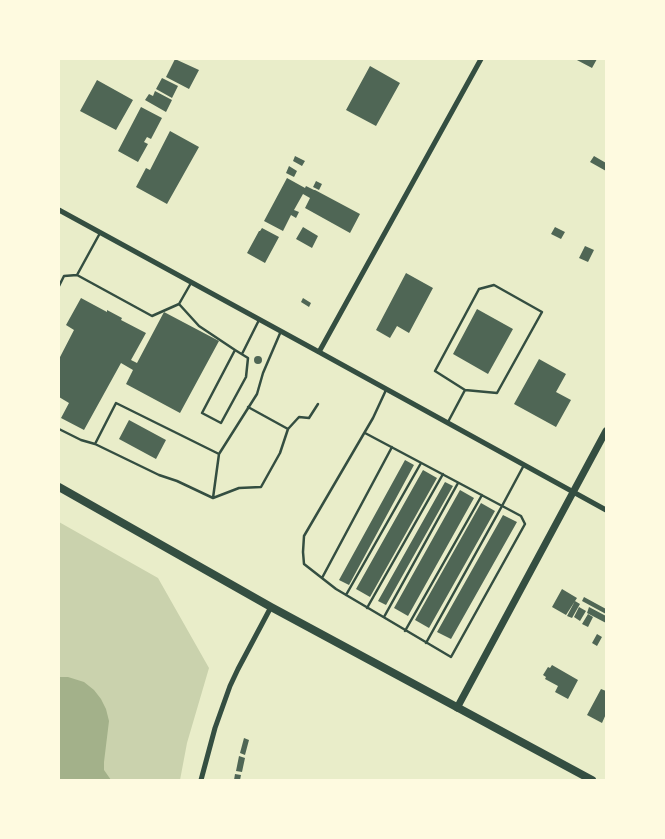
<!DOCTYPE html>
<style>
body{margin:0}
#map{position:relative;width:665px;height:839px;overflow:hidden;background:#e9edc9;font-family:Montserrat,sans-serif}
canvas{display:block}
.frame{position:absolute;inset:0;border:60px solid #fefae0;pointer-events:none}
</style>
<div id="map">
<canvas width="665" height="839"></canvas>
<div class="frame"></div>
</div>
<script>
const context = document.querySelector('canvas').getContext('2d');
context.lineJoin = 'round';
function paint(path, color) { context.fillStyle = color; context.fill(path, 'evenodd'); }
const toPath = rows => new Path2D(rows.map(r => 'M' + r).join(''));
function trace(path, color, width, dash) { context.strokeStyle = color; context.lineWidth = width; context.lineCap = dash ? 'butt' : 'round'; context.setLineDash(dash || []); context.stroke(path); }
paint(toPath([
 [59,522,158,578,209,668,187,743,180,780,59,780]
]), '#cad2ad');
paint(toPath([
 [59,677,68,677,84,682,94,690,101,699,106,709,109,721,104,762,104,770,111,780,59,780]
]), '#a3b18a');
paint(toPath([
 [175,59,199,70,189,89,166,77],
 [575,59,597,59,592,68],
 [370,66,400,83,376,126,346,110],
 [162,78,178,86,172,98,156,89],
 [97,80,133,100,116,130,80,111],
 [155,91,172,100,166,112,145,100,149,94,153,96],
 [141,107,162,118,151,139,147,137,144,142,148,144,138,162,118,151],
 [170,131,199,147,167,204,136,187,146,168,150,170],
 [295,156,305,161,302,166,293,161],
 [594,156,606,163,606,171,590,162],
 [289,166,297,171,294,177,286,173],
 [287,178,305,188,306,186,314,190,315,190,360,214,350,233,305,208,310,198,303,194,294,210,299,212,296,218,291,215,283,231,264,221],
 [316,181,322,184,319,190,313,187],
 [303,227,318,236,312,248,296,239],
 [555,227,565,232,561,239,551,234],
 [262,228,279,237,265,263,247,253,259,231,260,231],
 [585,246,594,250,588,262,579,258],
 [406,273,433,288,409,333,397,326,390,338,376,330],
 [81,298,107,312,107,310,122,318,121,320,146,333,131,360,137,363,164,312,219,341,180,413,126,384,133,370,121,363,84,430,61,418,69,403,59,397,59,359,74,330,66,325],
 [303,298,311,303,309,307,301,302],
 [477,309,513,329,488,374,453,354],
 '254 360a4 4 0 1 1 8 0a4 4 0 1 1-8 0Z',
 [539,359,566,374,556,392,571,400,556,427,514,404],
 [129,420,166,440,156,459,119,439],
 [405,460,414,465,349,585,339,580],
 [423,470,437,478,370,597,356,589],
 [445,482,453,486,386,605,378,601],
 [460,490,474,498,408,616,394,608],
 [481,503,495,511,429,628,415,620],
 [503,515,517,522,451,639,437,632],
 [562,589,577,598,566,615,552,607],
 [584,597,606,609,606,614,582,601],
 [575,601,580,604,572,618,567,616],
 [579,607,586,611,580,621,574,617],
 [589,607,606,616,606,623,587,613],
 [588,614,593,617,588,627,582,624],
 [597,634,602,637,597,646,592,643],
 [552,665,578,680,568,699,555,692,558,686,545,679,546,677,543,675,548,667,550,668],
 [601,689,606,691,606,714,602,723,587,715],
 [244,738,249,740,245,755,240,753],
 [239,756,245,758,242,772,236,771],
 [235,774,241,775,240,780,234,780]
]), '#4f6655');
trace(toPath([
 [100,233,77,275,152,316,179,304,199,326,235,350,202,413,221,423,246,377,248,358,235,350],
 [59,286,64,276,77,275],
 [179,304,191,283],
 [242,354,259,320],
 [248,407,288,429],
 [448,422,465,390,435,371,479,289,494,285,542,312,497,393,465,390],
 [59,429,81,440,95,444,159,475,177,481,213,498,239,488,261,487,280,453,288,429,299,417,309,418,318,404],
 [365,433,521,516,525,524,451,657,336,589,304,564,303,552,304,536,373,418,386,390],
 [95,444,116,403,219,454,213,498],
 [219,454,257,394,263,373,281,331],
 [322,578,392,447],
 [346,595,421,463],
 [367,608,443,474],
 [384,617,458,483],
 [405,631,482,495],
 [426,643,502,506,524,465]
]), '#344e41', 2.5);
trace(toPath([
 [59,210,319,352,606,510],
 [319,352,481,59],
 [201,780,215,728,230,686,238,669,271,607]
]), '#344e41', 5);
trace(toPath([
 [457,708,606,431]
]), '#344e41', 7);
trace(toPath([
 [59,487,271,607,592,780]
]), '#344e41', 8);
</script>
